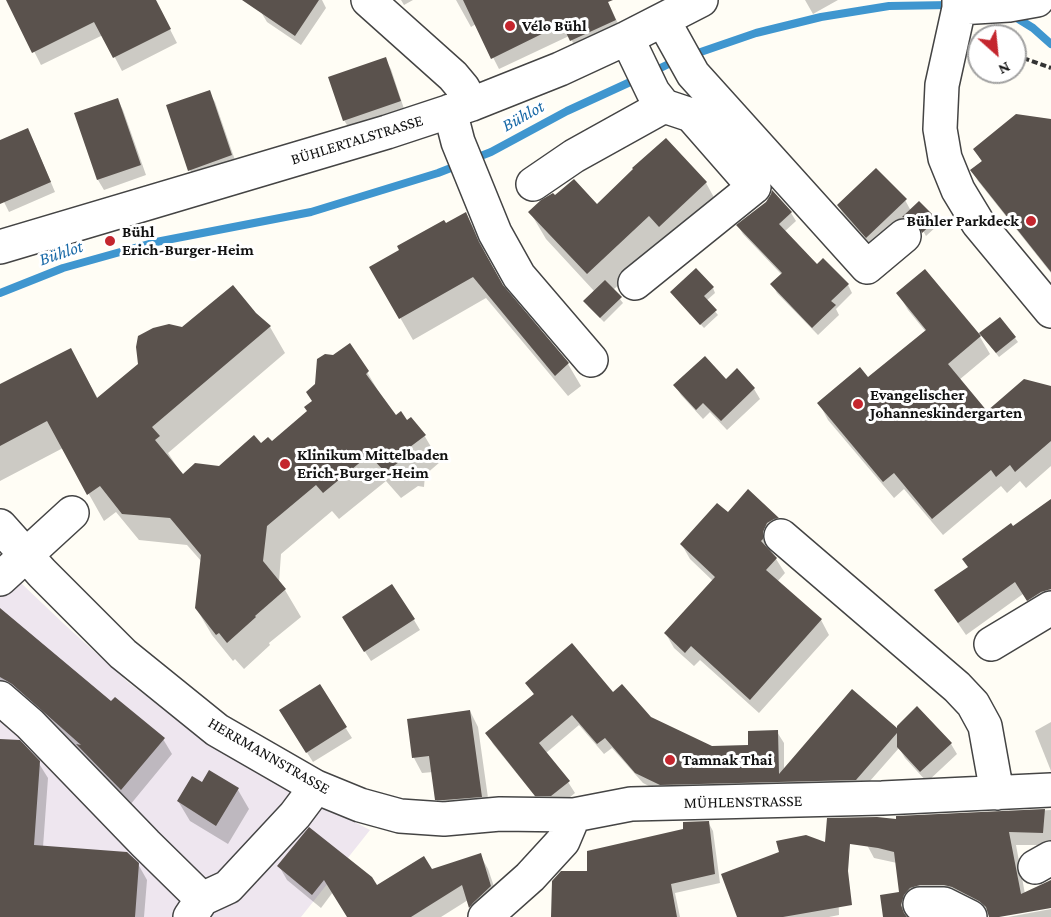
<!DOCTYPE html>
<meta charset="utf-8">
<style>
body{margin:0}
#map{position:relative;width:1051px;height:917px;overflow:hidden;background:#fffdf5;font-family:"Crimson Pro",serif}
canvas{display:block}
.north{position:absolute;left:967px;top:24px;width:60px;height:60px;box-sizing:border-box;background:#fff;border:2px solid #a0a0a0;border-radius:50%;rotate:153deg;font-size:16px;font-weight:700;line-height:24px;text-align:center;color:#111}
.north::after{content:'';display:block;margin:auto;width:21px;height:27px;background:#c4262e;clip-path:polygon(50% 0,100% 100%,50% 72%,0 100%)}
</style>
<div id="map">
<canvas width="1051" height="917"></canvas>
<div class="north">N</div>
</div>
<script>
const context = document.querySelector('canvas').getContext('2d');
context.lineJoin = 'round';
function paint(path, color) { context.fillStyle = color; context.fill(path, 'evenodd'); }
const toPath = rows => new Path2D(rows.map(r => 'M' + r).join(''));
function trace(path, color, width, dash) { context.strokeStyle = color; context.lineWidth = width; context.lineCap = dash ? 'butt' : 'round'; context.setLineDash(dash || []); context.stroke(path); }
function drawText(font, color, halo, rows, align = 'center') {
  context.font = font + ' "Crimson Pro",serif'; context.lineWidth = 6; context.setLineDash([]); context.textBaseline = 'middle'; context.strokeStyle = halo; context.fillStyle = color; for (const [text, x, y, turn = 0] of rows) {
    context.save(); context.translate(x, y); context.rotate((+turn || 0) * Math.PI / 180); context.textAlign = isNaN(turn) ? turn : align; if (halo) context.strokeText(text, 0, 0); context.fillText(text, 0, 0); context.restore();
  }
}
paint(toPath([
 [0,563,64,624,129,683,223,753,370,830,301,917,0,917]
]), '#eee6ef');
paint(toPath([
 [8,0,155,0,177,43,122,71,103,35,41,65],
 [269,0,322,0,326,8,301,45,267,22,261,12],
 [401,0,413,0,404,5],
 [456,0,607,0,622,32,578,51,569,36,499,69,476,24,471,27],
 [805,0,838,0,813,14],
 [385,59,391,69,405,112,350,130,344,120],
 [209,92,215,102,237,166,196,180,190,170],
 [118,100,123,110,146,175,104,190,98,180],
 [1051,120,1051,273,978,181,972,171,982,162,975,150],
 [27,130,33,140,55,192,9,212,0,194,0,141],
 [666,140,706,183,721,210,665,242,613,290,623,303,604,322,588,306,595,292,546,239,530,212,597,206],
 [905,200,911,211,935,220,938,225,926,236,921,227,915,223,906,222,904,217,872,247,844,216,839,206],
 [791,213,796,221,784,232,817,266,848,285,852,293,836,309,839,315,818,335,777,293,772,284,782,275,743,234,738,226],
 [466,214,478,236,490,265,503,288,568,364,581,386,568,396,486,298,413,340,371,267],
 [925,271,980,337,990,354,959,380,987,413,1051,392,1051,466,1026,488,1020,481,1007,493,1001,486,943,535,904,489,894,498,828,420,819,403,868,379,926,332,908,310,898,293],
 [713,288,715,293,706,301,718,315,704,328,675,297],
 [255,315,270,327,285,353,168,453,183,476,219,467,261,445,272,443,367,372,383,399,396,417,407,422,424,435,440,462,425,475,424,487,418,486,401,498,386,481,339,519,332,511,281,554,279,582,285,590,301,617,269,643,270,645,244,669,235,659,233,661,212,635,196,608,202,562,187,545,139,540,116,512,104,521,63,448,0,481,0,386,71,350,98,399,183,329],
 [984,338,1015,338,1018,342,999,357],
 [726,381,754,389,760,399,727,430,710,412,703,419,681,395,675,385],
 [748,491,778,519,786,533,770,548,771,553,776,559,785,573,777,582,821,620,829,635,759,713,700,660,694,666,674,648,666,634,713,581,690,559,682,545,728,514],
 [1051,501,1051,604,1035,612,1023,594,966,635,944,603,936,591,969,568,1013,528],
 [0,618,112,703,163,739,172,754,130,805,86,760,81,751,23,699,0,683],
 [414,620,420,630,371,661,350,628],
 [527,683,613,694,650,718,712,748,750,747,777,732,784,743,784,770,898,731,951,744,957,754,927,782,905,758,899,748,862,790,667,795,643,783,612,748,604,754,579,725,546,753,568,782,575,793,558,807,543,806,493,744,487,733,535,696],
 [319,686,352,738,313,762,287,721],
 [470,711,478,727,490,812,445,815,436,799,433,772,422,773,414,758,408,720],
 [1051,722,1051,771,1035,731],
 [0,740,38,762,48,778,43,847,138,864,147,880,144,917,0,917],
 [238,790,249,809,228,844,190,821,178,801],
 [1051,810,1051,845,1016,845,1025,894,1051,881,1051,906,990,917,988,913,960,899,911,907,908,917,884,917,901,894,897,863,874,858,867,845,897,821,897,818],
 [708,822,713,831,720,883,675,893,680,917,553,917,589,872,685,830],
 [480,855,488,869,499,901,476,917,468,900,441,917,348,917,333,892,321,908,287,880,279,866,376,887,431,871],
 [837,855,839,915,829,917,739,917],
 [1051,909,1051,917,1008,917]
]), '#0003');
trace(toPath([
 [1012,15,1033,28,1051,44],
 [689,56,756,33,821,17,889,6,951,5],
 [650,73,677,60],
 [473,159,491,152,567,111,639,78],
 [0,293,63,268,156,242,311,212,438,173,461,164]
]), '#3f96cf', 8);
paint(toPath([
 [6,0,156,0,171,29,113,58,94,22,32,53],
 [242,0,319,0,295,36],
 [463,0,613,0,608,2,616,20,570,41,562,24,491,59],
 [386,57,401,101,343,121,328,77],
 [210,90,232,155,188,171,166,105],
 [118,98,141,165,97,180,74,113],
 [1016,114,1051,119,1051,272,970,170,982,161,973,149],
 [28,128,51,182,0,204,0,140],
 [666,138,707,182,659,227,649,216,587,274,528,212,541,200,553,193,555,195,574,179,597,204,633,169,632,168],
 [876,168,907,199,866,238,837,205],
 [772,190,792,212,779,224,817,264,823,258,849,284,831,301,836,305,812,328,770,284,782,273,736,225,766,202,771,194],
 [919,201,937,219,922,233,918,224,911,219,902,217],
 [466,212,479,242,503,285,569,363,555,376,473,277,399,319,369,267,399,250,397,246,444,220,446,223],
 [696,268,714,287,704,296,717,310,700,325,670,292],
 [925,269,981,336,948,364,987,411,1024,379,1051,386,1051,441,1015,472,1010,465,996,477,991,470,932,519,894,473,883,482,817,403,860,367,868,377,926,330,896,293],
 [605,280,622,297,600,318,583,301],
 [233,285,256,313,271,326,152,427,160,436,155,440,183,474,195,463,219,466,254,435,261,443,268,437,272,441,307,411,304,407,312,401,306,392,315,384,317,359,325,354,333,355,350,343,369,371,366,374,396,415,401,411,407,420,411,417,426,435,410,447,409,460,402,460,385,472,369,455,323,493,316,485,267,526,263,561,286,589,255,616,256,617,227,643,219,633,216,635,195,608,201,555,170,518,122,514,100,486,87,495,47,421,0,446,0,384,71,348,97,398,138,364,136,347,138,336,153,328,169,324,182,327],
 [1000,317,1016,337,996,353,979,333],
 [705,356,726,379,737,368,755,388,721,421,703,403,696,410,673,385],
 [748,489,779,518,774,519,767,523,763,532,763,539,761,541,777,558,766,570,822,619,750,700,691,646,685,653,664,633,715,577,680,544,717,503,728,512],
 [1051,499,1051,589,1041,592,1027,601,1015,582,958,623,934,590,968,567,962,559,1011,523,1013,526],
 [392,584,415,619,364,652,342,617],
 [0,608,111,701,115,697,165,738,121,790,76,744,81,745,12,684,0,677],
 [572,643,613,692,622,684,651,717,712,746,748,745,748,731,778,730,779,774,852,689,897,728,897,726,917,706,952,743,920,772,897,747,897,733,856,780,660,785,635,773,605,738,597,744,572,715,539,743,570,781,551,796,535,796,485,733,534,694,525,683],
 [320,684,347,727,306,753,279,710],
 [470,710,482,797,444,800,435,800,429,756,412,758,407,719],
 [0,739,20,740,40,761,34,845,127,852,139,863,135,917,0,917],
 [209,770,239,788,216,826,177,801,192,776,202,782],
 [1045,809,1043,833,1009,832,1021,894,1051,880,1051,908,999,917,989,917,986,907,979,901,952,887,944,885,920,885,910,888,904,895,901,905,904,913,907,917,883,917,880,895,899,892,894,852,878,848,850,844,848,871,852,905,783,917,737,917,721,874,779,852,776,841,806,835,825,842,827,818,877,817,896,819,896,816],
 [709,821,715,874,671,884,677,917,551,917,552,881,561,871,587,871,587,851,683,829,683,822],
 [309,827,372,877,377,885,424,856,432,869,481,853,491,886,473,903,469,908,462,885,411,917,347,917,324,880,312,895,277,866]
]), '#5a524d');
const minor = toPath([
 [368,0,453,76,463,88,472,104],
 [959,0,959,8,942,85,940,129,945,158,958,190,978,223,1051,311],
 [959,8,1009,5,1037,0],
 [663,20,693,74,867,267,904,236],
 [627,38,653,92,664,106,691,115,754,187,635,283],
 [450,111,458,142,495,233,519,276,591,360],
 [533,184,574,156,664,106],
 [0,247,387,132,472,104,560,69,627,38,701,0],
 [0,526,42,573,123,654,217,730,316,787,360,805,400,816,444,819,500,814,574,815,631,804,882,798,1051,790],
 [781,536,957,687,973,704,985,726,997,793],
 [0,579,72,513],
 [991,644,1051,608],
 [0,698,30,724,146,844,202,899],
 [1035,867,1051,858],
 [920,904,944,904,970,917],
 [190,917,202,899,228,887,295,815,316,787],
 [485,917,530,877,563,841,574,815]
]);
trace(minor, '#444', 36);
trace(toPath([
 [1015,55,1051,68]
]), '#333', 4, [6, 3]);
trace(minor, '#fff', 33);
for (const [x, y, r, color] of [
 [510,26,6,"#c4262e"],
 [1031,221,6,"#c4262e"],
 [110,241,6,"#c4262e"],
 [858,404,6,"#c4262e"],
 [285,464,6,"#c4262e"],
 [670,760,6,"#c4262e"]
]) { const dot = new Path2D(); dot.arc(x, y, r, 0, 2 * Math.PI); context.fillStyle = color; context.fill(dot); trace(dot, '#fff', 2); }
drawText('bold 16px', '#111', '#fff', [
 ["Vélo Bühl",522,26],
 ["Bühler Parkdeck",1019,221,"right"],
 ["Bühl",122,232],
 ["Erich-Burger-Heim",122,250],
 ["Evangelischer",870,395],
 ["Johanneskindergarten",870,413],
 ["Klinikum Mittelbaden",297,455],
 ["Erich-Burger-Heim",297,473],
 ["Tamnak Thai",682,760]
], 'left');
drawText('16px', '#111', '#fff', [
 ["BÜHLERTALSTRASSE",357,140,-17],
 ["HERRMANNSTRASSE",269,756,30],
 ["MÜHLENSTRASSE",743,802,-1]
]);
drawText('italic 18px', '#1768a6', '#fff', [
 ["Bühlot",523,116,-29],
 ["Bühlot",61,253,-19]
]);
</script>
